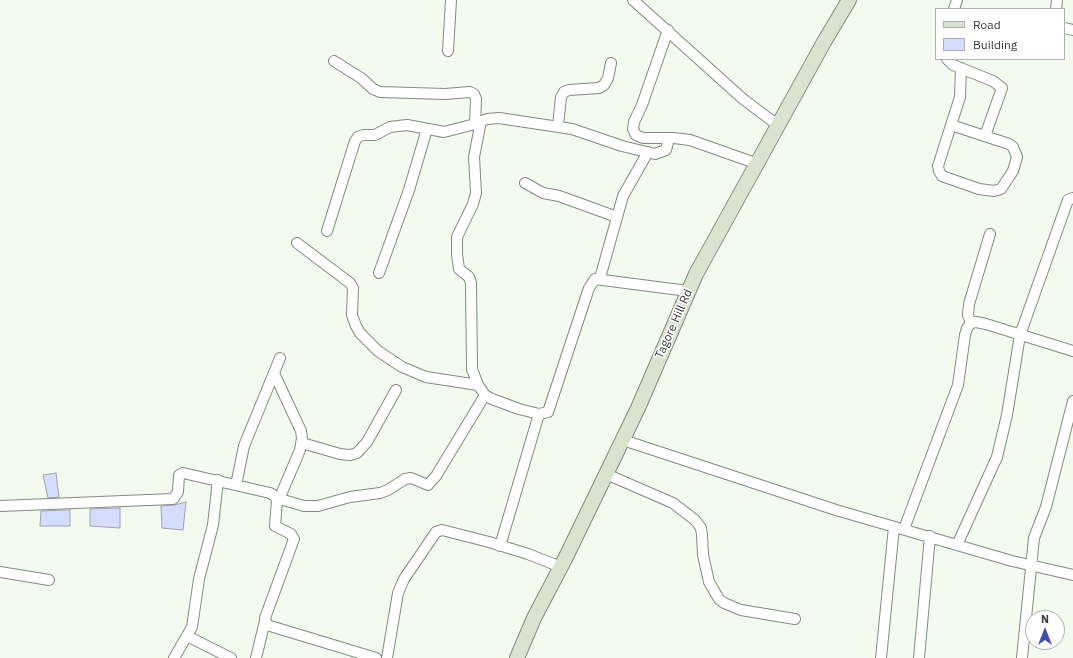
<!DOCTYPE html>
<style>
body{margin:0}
#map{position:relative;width:1073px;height:658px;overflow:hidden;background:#f3fbee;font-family:"IBM Plex Sans",sans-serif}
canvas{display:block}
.legend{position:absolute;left:935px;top:8px;width:130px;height:52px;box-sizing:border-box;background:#fff;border:1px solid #afb0ae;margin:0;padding:5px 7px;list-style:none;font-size:12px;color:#373a35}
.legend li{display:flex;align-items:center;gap:8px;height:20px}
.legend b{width:20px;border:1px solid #afb0ae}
.north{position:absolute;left:1025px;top:610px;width:40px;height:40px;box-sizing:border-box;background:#fff;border:1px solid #afb0ae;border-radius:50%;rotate:0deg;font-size:11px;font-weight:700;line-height:16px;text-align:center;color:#373a35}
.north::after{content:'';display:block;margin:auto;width:14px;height:18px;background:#404abe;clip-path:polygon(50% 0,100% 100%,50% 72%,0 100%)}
</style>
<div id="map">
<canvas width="1073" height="658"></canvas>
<ul class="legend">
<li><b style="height:5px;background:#d8e4cf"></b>Road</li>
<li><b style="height:11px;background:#d4ddff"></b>Building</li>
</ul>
<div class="north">N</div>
</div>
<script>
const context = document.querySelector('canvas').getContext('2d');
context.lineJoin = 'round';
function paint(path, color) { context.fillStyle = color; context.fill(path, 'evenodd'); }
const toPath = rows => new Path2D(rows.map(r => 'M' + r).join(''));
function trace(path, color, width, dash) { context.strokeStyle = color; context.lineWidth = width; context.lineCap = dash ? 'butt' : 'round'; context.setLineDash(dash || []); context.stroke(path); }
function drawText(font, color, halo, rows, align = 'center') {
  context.font = font + ' "IBM Plex Sans",sans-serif'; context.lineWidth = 3; context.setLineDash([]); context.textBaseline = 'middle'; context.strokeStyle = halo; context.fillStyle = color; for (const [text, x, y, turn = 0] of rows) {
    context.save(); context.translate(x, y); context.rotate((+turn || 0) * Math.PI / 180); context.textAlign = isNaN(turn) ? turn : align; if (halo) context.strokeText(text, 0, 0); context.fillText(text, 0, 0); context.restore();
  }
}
const building = toPath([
 [56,473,59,497,48,498,43,475,56,473],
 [186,502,183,530,162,528,161,506,174,505,186,502],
 [120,508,120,528,90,526,90,509,120,508],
 [70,510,70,526,40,526,41,511,70,510]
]);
paint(building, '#d4ddff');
trace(building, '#9fa2ae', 1);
const street = toPath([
 [633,0,743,99,779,126],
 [954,9,957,0],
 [1056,9,1057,0],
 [1064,28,1073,30],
 [668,30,642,105,634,122,633,129,636,135,643,138,674,138,690,140,758,164],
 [448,51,451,0],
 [947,59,953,65,993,81,1002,88,985,136],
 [334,61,361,78,373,89,380,92,445,94,470,92,474,94,476,99,475,124],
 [481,121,474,157,476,193,473,204,457,237,457,254,459,269,469,277,471,283,472,369,478,385,485,395,492,399,519,409,539,414,548,412,589,288,595,279,688,291],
 [951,125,1009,144,1013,147,1017,157,1013,171,1001,189,994,191,979,189,942,176,939,171,938,166,960,97,961,68],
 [558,126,561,97,564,92,569,90,599,88,604,85,608,78,611,63],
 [525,183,543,193,559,196,617,217],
 [327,231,355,141,358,137,363,135,375,135,390,127,407,125,444,132,475,124,487,119,499,118,572,129,622,146,655,154,666,150,669,138],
 [297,243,350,283,353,288,352,315,356,326,360,333,378,351,402,367,426,377,478,385],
 [379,273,409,190,427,129],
 [600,278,623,196,648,152],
 [971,323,968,315,969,304,990,234],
 [274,373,301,431,302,438,300,450,277,504],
 [623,440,836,510,1012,561,1073,575],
 [302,443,340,454,350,455,357,453,367,442,396,390],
 [606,474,673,503,695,520,701,528,702,535,703,555,709,582,719,599,724,603,741,610,795,619],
 [236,485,244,446,280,358],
 [280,499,304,506,318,506,350,497,380,493,388,490,405,479,411,478,428,485,436,476,485,395],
 [0,506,173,499,178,492,179,475,183,473,270,493,275,496,277,500,275,526,291,534,294,539,265,618,267,625,376,658],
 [904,529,958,385,965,335,967,328,971,323,976,322,986,324,1073,351],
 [957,545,997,457,1007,415,1020,335,1068,200,1073,198],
 [500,546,539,414],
 [0,572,49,580],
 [187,636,231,658],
 [174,658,192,627,199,579,213,525,218,480],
 [256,658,265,621],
 [387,658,398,593,404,579,436,532,442,530,489,542,528,554,561,567],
 [881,658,894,527],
 [919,658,930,536],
 [1022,658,1034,538,1046,507,1073,401]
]);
const secondary = toPath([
 [517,658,534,618,566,557,638,408,696,274,824,42,849,0]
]);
trace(street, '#838a7f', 12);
trace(secondary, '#838a7f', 16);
trace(street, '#fff', 10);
trace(secondary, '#d8e4cf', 14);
drawText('12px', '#373a35', '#fff', [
 ["Tagore Hill Rd",674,324,-66]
]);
</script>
